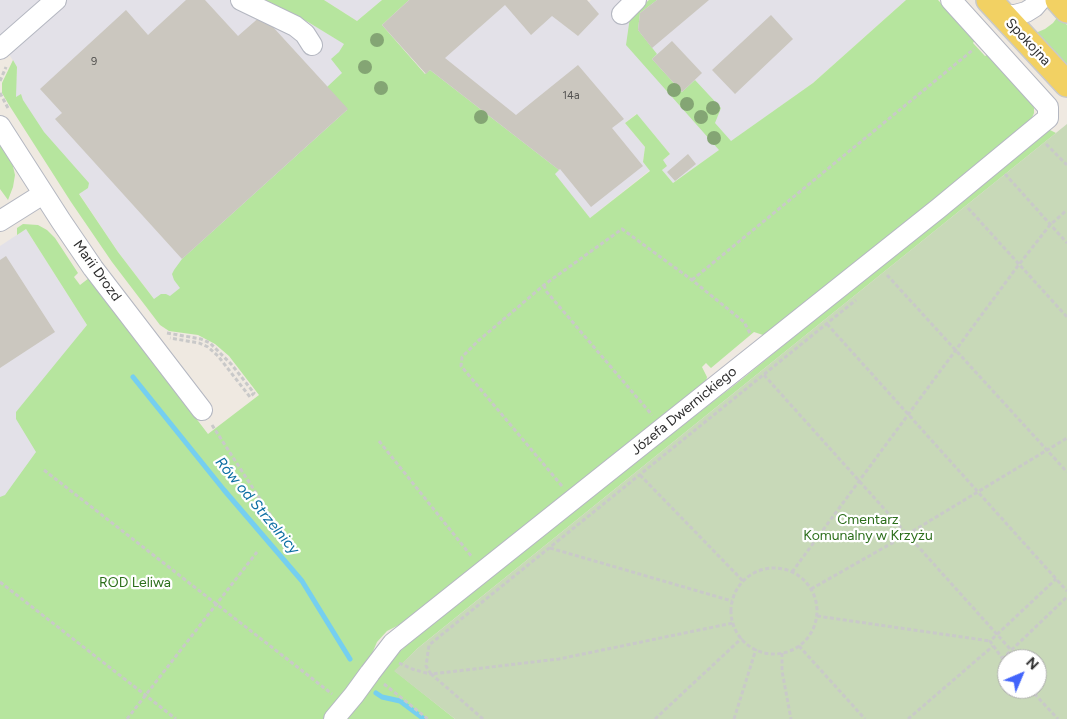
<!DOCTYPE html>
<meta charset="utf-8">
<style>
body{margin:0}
#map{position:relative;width:1067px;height:719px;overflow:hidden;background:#efe9e1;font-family:Figtree,sans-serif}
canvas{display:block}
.north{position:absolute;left:997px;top:649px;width:50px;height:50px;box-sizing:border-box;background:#fff;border:1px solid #ababab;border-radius:50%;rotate:45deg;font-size:14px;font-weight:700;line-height:20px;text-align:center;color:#2e2e2e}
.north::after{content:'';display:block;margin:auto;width:18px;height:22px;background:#4264fb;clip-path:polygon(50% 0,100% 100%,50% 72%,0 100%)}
</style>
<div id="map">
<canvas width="1067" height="719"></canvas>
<div class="north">N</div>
</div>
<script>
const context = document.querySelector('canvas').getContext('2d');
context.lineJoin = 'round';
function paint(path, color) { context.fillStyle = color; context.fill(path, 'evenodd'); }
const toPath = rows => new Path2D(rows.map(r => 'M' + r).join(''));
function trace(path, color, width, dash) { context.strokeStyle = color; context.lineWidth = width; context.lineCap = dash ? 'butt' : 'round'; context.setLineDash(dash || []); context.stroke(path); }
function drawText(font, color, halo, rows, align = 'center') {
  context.font = font + ' Figtree,sans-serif'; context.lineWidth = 4.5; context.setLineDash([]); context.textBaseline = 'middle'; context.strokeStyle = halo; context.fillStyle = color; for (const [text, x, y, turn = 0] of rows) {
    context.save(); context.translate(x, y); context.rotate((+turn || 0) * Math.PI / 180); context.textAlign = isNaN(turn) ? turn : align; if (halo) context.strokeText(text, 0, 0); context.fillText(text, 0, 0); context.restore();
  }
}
paint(toPath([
 [0,0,262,0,308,22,352,48,389,108,164,312,118,252,15,97,17,67,0,40],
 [324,0,382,0,357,21],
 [409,0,587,0,589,2,591,0,627,0,638,9,649,0,906,0,813,83,673,183,662,170,663,160,670,154,636,114,625,123,645,147,643,162,650,170,590,218,554,174,558,170,431,71,426,74,382,25],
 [26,229,87,325,80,334,107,356,0,519,0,246]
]), '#e3e1e8');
paint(toPath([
 [262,0,324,0,357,21,382,0,409,0,382,25,425,74,430,70,559,170,555,174,590,218,650,171,643,162,645,147,625,123,637,114,670,154,663,160,667,166,662,170,673,183,719,150,626,45,630,17,649,0,657,0,640,13,638,30,657,54,652,59,682,92,695,80,721,108,715,123,731,141,813,83,906,0,938,0,975,40,973,43,985,56,989,54,1032,102,1034,108,1034,113,1031,120,769,337,754,332,711,368,706,363,702,367,707,377,706,382,413,618,387,631,377,642,368,663,358,673,371,684,383,668,421,631,550,528,741,380,1048,129,1056,133,418,648,395,671,455,719,0,719,0,497,5,495,36,452,16,419,16,412,87,325,26,229,17,235,17,228,23,224,38,225,47,230,55,238,78,273,74,277,80,285,89,278,208,434,259,395,229,356,215,344,198,335,169,331,160,325,112,262,71,202,9,105,2,93,2,83,13,60,17,67,16,97,21,94,23,100,44,132,89,183,88,188,79,194,118,252,154,299,161,294,166,294,170,296,180,288,174,280,172,274,174,270,182,259,347,110,327,87,342,73,331,59,339,52,344,44,308,22],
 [1059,15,1067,25,1067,71,1033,34,1045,29,1053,23],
 [0,143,12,162,15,175,13,187,8,200,0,189]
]), '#b6e59e');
paint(toPath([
 [1067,124,1067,719,455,719,394,671,418,648],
 [1007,659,1037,659,1037,689,1007,689]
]), '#c8d9b8');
trace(toPath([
 [133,377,224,490,302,581,350,659],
 [376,693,382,697,400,701,424,719]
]), '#75cff0', 5);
paint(toPath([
 [186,0,205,0,238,36,262,15,348,109,182,259,55,119,62,113,40,89,126,10,148,35],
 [409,0,587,0,599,14,578,36,552,16,531,35,505,5,445,58,516,115,578,65,624,119,612,128,643,166,591,207,560,169,559,170,430,70,426,74,382,25],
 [657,0,709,0,652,48,638,30,640,13],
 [771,15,793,39,735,94,712,70],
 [672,41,702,73,682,92,652,59],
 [688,154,696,164,675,181,667,172],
 [6,256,55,332,0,368,0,260]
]), '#cbc7bf');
const minor = toPath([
 [241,0,295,26,305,34,312,45],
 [622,14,636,0],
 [1002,15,1015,15,1026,12,1034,7,1040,0],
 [0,49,56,0],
 [0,126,61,221,93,268,202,410],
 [0,221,43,194],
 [334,719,354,695,370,673,393,643,939,208,1048,118,1048,107,951,0]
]);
const major = toPath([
 [989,0,1067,84],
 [1058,0,1067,10]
]);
trace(minor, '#b4b7c1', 22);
trace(major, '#c9c9c9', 28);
trace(toPath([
 [0,81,6,67],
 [0,93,9,110],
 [1046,144,1067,165],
 [1005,176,1006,175,1067,243],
 [968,208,1067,317],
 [887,275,1067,472],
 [692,280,974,49],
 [544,285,546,291,652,415],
 [827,324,1067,591],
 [167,333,201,339,210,343,232,365,254,393,250,397,218,356,208,347,199,343,170,338],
 [764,375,1011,650],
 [212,425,282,533],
 [379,441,472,557],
 [44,470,332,694],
 [640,475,743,581],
 [562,486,461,366,462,357,478,341,544,285,622,229,692,280,744,322,751,335],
 [550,548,732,601],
 '731 611a43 43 0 1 1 86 0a43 43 0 1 1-86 0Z',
 [792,572,1017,267,1050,225,1067,210],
 [0,582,176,719],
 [811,589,908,534,1067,438],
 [817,616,990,641],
 [799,646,865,719],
 [782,653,782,671,791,719],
 [1002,659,1067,597],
 [399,663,412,669,430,674],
 [1007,665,990,641,1056,579],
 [431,674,426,666,429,645,856,300],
 [384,684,428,719],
 [1030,689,1058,719],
 [127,719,257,552],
 [483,719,431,674,559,659,733,623],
 [655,719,742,638],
 [734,719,756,649],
 [908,719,993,646]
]), '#c9c9c9', 3, [4, 2.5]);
trace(minor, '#fff', 20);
trace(major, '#f2d163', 25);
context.fillStyle = '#84a574';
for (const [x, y] of [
 [377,40],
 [365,67],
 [381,88],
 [674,90],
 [687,104],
 [713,108],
 [481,117],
 [701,117],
 [714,138]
]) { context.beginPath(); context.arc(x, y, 7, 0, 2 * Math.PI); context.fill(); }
drawText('11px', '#555452', null, [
 ["9",94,62],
 ["14a",571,96]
]);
drawText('14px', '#2e2e2e', '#fff', [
 ["Spokojna",1028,42,47],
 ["Marii Drozd",97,271,54],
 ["Józefa Dwernickiego",684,411,-39]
]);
drawText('14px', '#2c6e1b', '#fff', [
 ["Cmentarz",868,520],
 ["Komunalny w Krzyżu",868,536],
 ["ROD Leliwa",135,583]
]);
drawText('italic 15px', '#0d6fa3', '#fff', [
 ["Rów od Strzelnicy",257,506,50]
]);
</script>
